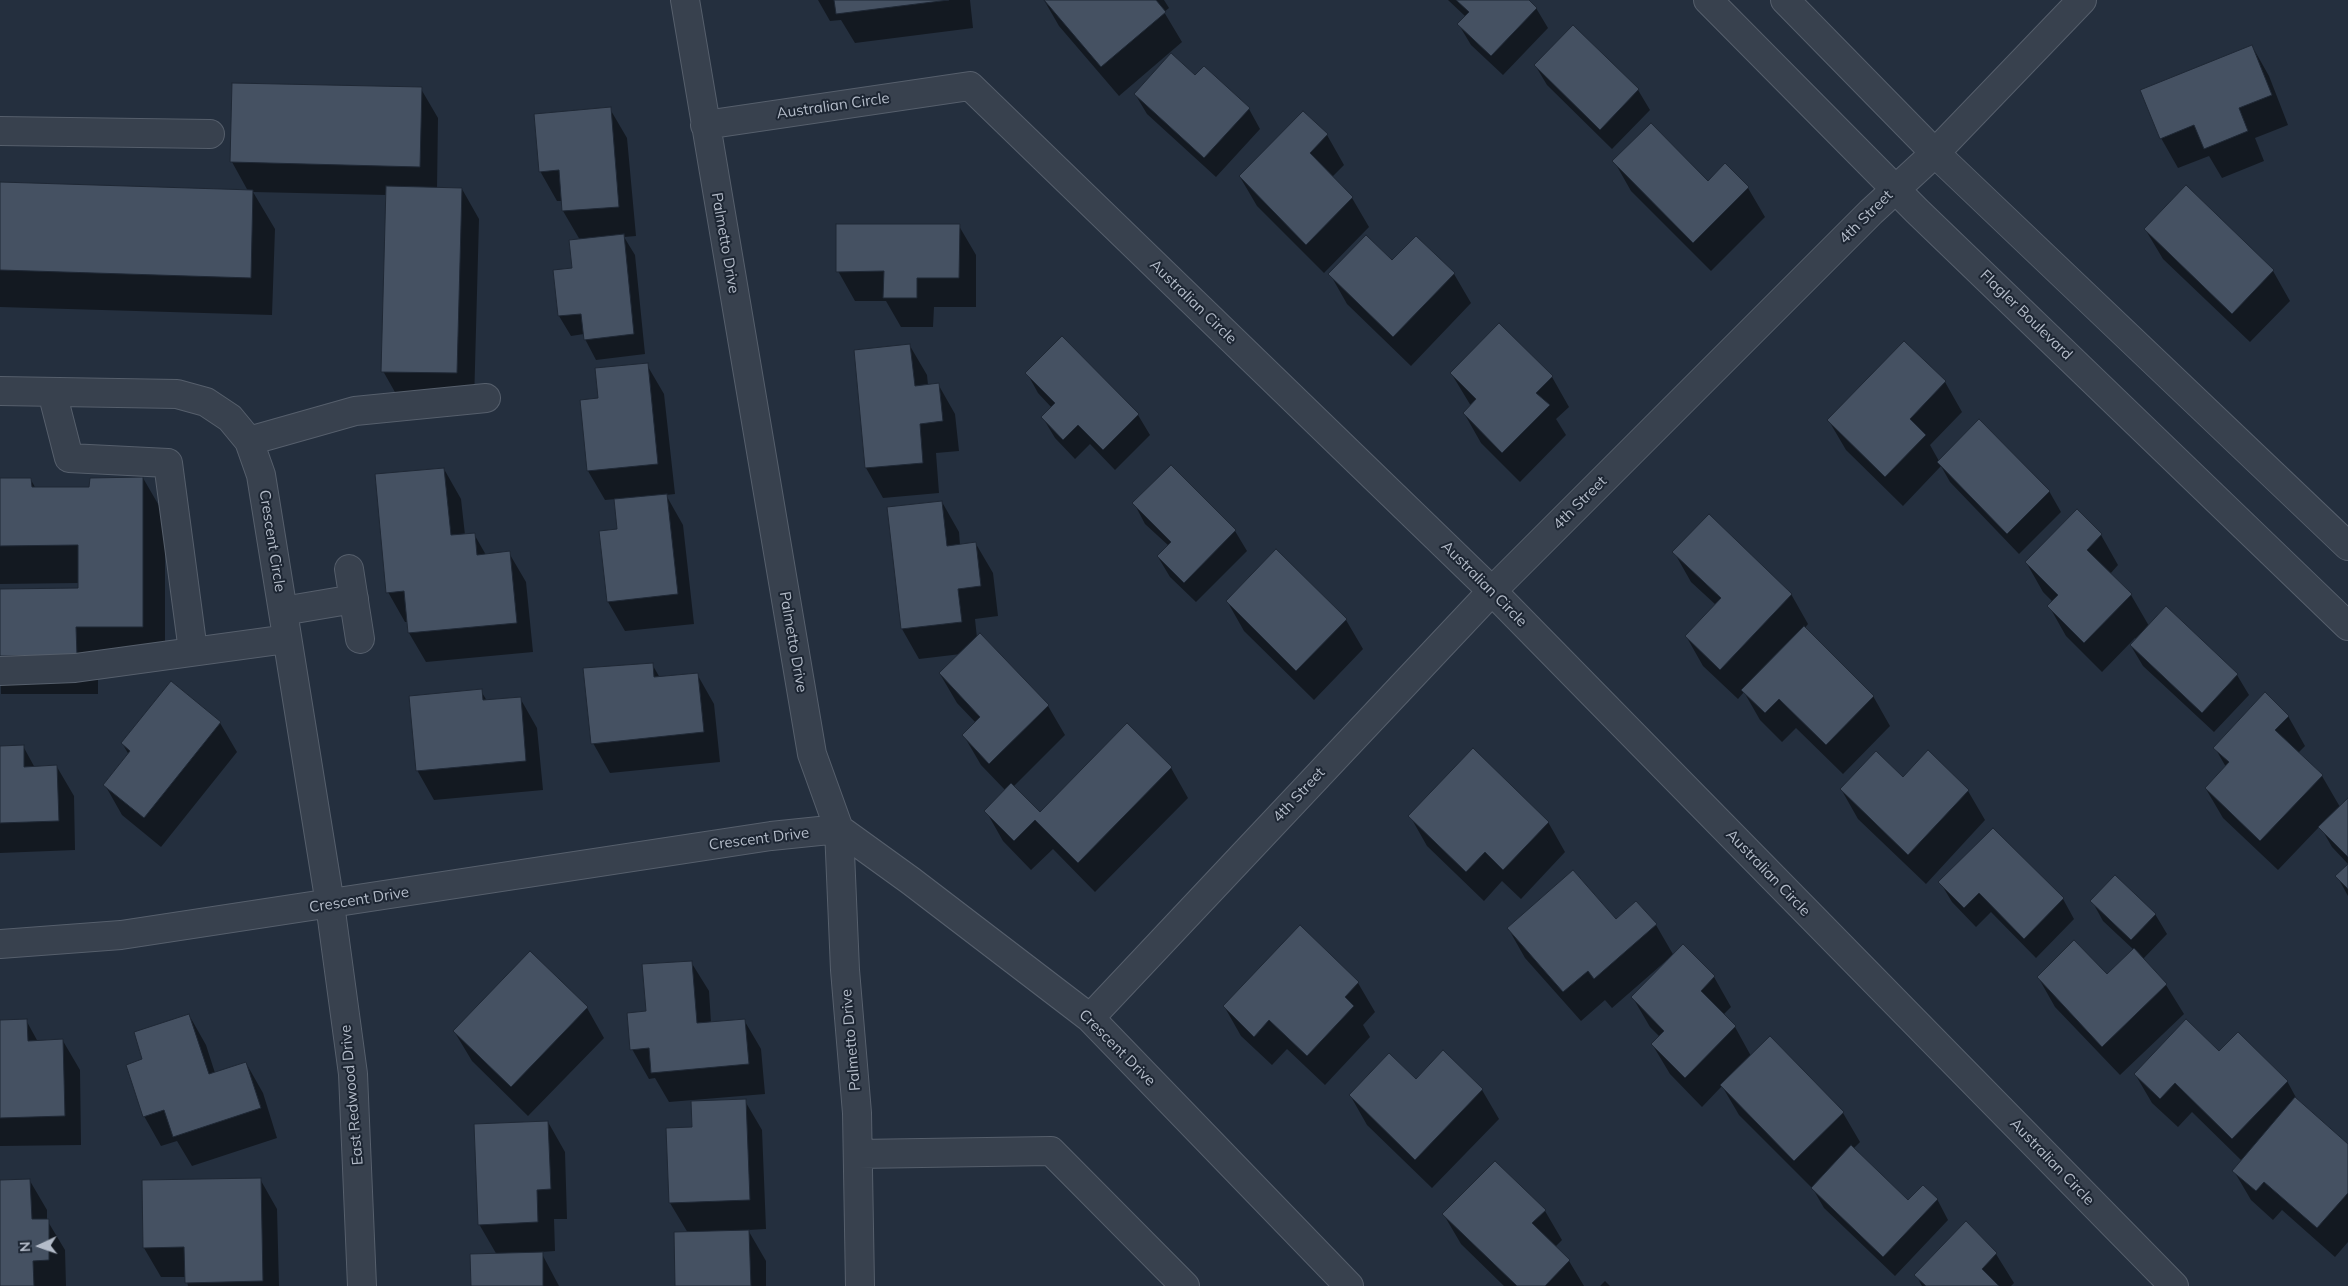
<!DOCTYPE html>
<style>
body{margin:0}
#map{position:relative;width:2348px;height:1286px;overflow:hidden;background:#242f3e;font-family:Mulish,sans-serif}
canvas{display:block}
.north{position:absolute;left:15px;top:1221px;width:50px;height:50px;-webkit-text-stroke:4px #1d2633;paint-order:stroke;rotate:267deg;font-size:14px;font-weight:700;line-height:20px;text-align:center;color:#b4bcc9}
.north::after{content:'';display:block;margin:auto;width:18px;height:22px;background:#b4bcc9;clip-path:polygon(50% 0,100% 100%,50% 72%,0 100%)}
</style>
<div id="map">
<canvas width="2348" height="1286"></canvas>
<div class="north">N</div>
</div>
<script>
const context = document.querySelector('canvas').getContext('2d');
context.lineJoin = 'round';
function paint(path, color) { context.fillStyle = color; context.fill(path, 'evenodd'); }
const toPath = rows => new Path2D(rows.map(r => 'M' + r).join(''));
function trace(path, color, width, dash) { context.strokeStyle = color; context.lineWidth = width; context.lineCap = dash ? 'butt' : 'round'; context.setLineDash(dash || []); context.stroke(path); }
function drawText(font, color, halo, rows, align = 'center') {
  context.font = font + ' Mulish,sans-serif'; context.lineWidth = 4; context.setLineDash([]); context.textBaseline = 'middle'; context.strokeStyle = halo; context.fillStyle = color; for (const [text, x, y, turn = 0] of rows) {
    context.save(); context.translate(x, y); context.rotate((+turn || 0) * Math.PI / 180); context.textAlign = isNaN(turn) ? turn : align; if (halo) context.strokeText(text, 0, 0); context.fillText(text, 0, 0); context.restore();
  }
}
paint(toPath([
 [818,0,970,0,973,28,855,43,841,20,830,21],
 [1044,0,1164,0,1169,8,1164,12,1182,42,1119,96,1059,26],
 [1448,0,1527,0,1536,8,1548,28,1503,75,1471,45,1459,25,1466,17],
 [1573,26,1638,90,1650,110,1612,149,1547,85,1535,65],
 [2252,46,2269,76,2288,125,2255,138,2264,161,2222,178,2209,156,2178,168,2161,138,2142,91],
 [1195,77,1249,109,1260,129,1216,177,1147,114,1135,94],
 [421,89,438,118,437,189,462,189,479,219,474,403,400,401,383,371,387,195,253,192,275,229,272,315,0,307,0,184,248,191,232,162],
 [610,109,627,138,636,236,624,237,635,255,645,354,596,360,585,339,584,334,571,336,559,316,580,240,563,211,562,201,557,201,540,171],
 [1327,135,1344,165,1332,177,1352,198,1369,227,1324,273,1257,206,1240,177],
 [1614,161,1708,182,1748,188,1765,217,1711,271,1631,191],
 [959,226,976,255,976,307,934,307,933,327,901,327,886,301,855,301,838,271],
 [2145,229,2273,271,2290,301,2250,342,2163,259],
 [1393,262,1454,274,1471,303,1411,366,1347,304,1330,274],
 [1904,342,1945,382,1962,412,1930,445,1939,461,2049,491,2061,512,2019,554,1950,482,1941,466,1903,506,1846,450,1829,421],
 [910,346,927,375,928,385,938,384,955,414,959,451,936,453,939,493,883,498,866,468,856,351],
 [647,365,664,394,675,494,666,495,683,525,694,624,625,631,608,602,618,530,616,499,605,500,588,471,599,399],
 [1027,373,1138,415,1150,435,1115,470,1090,444,1075,459,1055,438,1043,418,1052,408,1038,393],
 [1451,373,1552,377,1569,407,1556,419,1566,435,1520,482,1481,443,1464,413,1471,406],
 [444,469,461,499,465,535,474,534,486,555,509,553,526,582,533,652,426,662,409,633,408,622,405,622,388,592],
 [143,478,165,516,165,665,98,665,98,694,1,694,0,590,79,590,79,583,0,584,0,480,31,480,36,489,91,489],
 [942,502,959,532,960,545,976,544,993,573,998,616,975,619,977,638,1048,706,1065,735,1013,787,1040,813,1171,768,1188,798,1095,892,1053,849,1031,870,1003,841,986,811,1006,791,981,765,964,736,976,723,957,703,940,674,961,654,919,659,902,629,888,508],
 [1134,503,1235,531,1247,551,1196,602,1170,577,1158,557,1169,546,1145,524],
 [2077,511,2101,535,2118,565,2110,574,2131,595,2149,626,2166,608,2237,675,2249,695,2214,732,2143,666,2131,646,2137,640,2135,638,2102,672,2066,636,2049,606,2053,602,2043,592,2026,562],
 [1674,552,1791,594,1808,624,1804,629,1873,696,1890,726,1843,774,1796,728,1782,742,1760,720,1744,692,1738,699,1703,666,1686,636,1716,605,1691,582],
 [1227,601,1346,620,1363,649,1314,700,1244,631],
 [652,664,660,678,697,674,714,704,720,762,610,773,593,743],
 [481,691,487,701,520,698,537,728,543,790,434,800,417,770],
 [2288,716,2305,746,2298,753,2322,776,2340,807,2348,799,2348,864,2332,847,2320,826,2278,870,2223,818,2206,789,2226,767,2215,748],
 [220,723,237,752,161,847,122,815,105,785,129,755,122,743],
 [23,746,35,768,57,767,74,796,75,850,0,853,0,747],
 [1903,778,1968,791,1985,820,1926,884,1858,819,1841,789],
 [1410,816,1548,822,1565,852,1521,899,1502,881,1484,901,1427,846],
 [1993,829,2063,899,2074,919,2036,958,1991,912,1976,927,1952,902,1940,882],
 [2348,865,2348,896,2337,876],
 [2092,901,2155,914,2167,934,2143,959,2166,985,2184,1014,2120,1075,2055,1007,2038,977,2107,976,2134,950,2103,921],
 [1616,921,1656,925,1674,956,1683,946,1714,977,1731,1007,1723,1015,1735,1027,1751,1056,1843,1113,1860,1142,1853,1149,1908,1201,1937,1199,1948,1220,1895,1276,1824,1208,1813,1189,1739,1115,1722,1086,1702,1107,1670,1074,1652,1044,1660,1037,1650,1027,1633,998,1668,961,1667,960,1612,1008,1605,1000,1581,1021,1525,958,1508,928],
 [691,962,709,991,711,1023,744,1020,761,1049,765,1094,669,1102,655,1078,649,1079,632,1049],
 [1358,983,1375,1012,1363,1025,1370,1037,1325,1085,1287,1049,1272,1065,1241,1036,1224,1006],
 [587,1008,604,1038,528,1116,472,1061,454,1031],
 [189,1015,206,1045,215,1073,246,1063,263,1093,277,1138,192,1166,177,1141,161,1146,144,1116,144,1060],
 [26,1020,38,1042,63,1041,80,1070,81,1145,0,1146,0,1021],
 [2135,1074,2287,1081,2299,1103,2348,1146,2348,1242,2335,1257,2282,1210,2273,1220,2251,1200,2234,1171,2242,1161,2192,1112,2178,1127,2152,1103],
 [1482,1090,1499,1119,1432,1188,1367,1125,1350,1095],
 [745,1101,762,1130,766,1229,748,1230,766,1261,766,1286,677,1286,688,1233,670,1203,693,1129],
 [548,1122,565,1152,567,1219,554,1219,555,1251,541,1252,559,1286,472,1286,497,1255,479,1224],
 [260,1179,277,1209,279,1286,188,1286,186,1277,161,1277,144,1248],
 [30,1181,47,1210,47,1220,65,1250,66,1286,0,1286,0,1182],
 [1545,1211,1562,1240,1555,1247,1569,1261,1584,1286,1504,1286,1461,1244,1444,1215],
 [1966,1223,1996,1254,2014,1283,2011,1286,1922,1286,1916,1275],
 [1605,1281,1610,1286,1600,1286]
]), '#0007');
const building = toPath([
 [834,0,949,0,836,14,834,0],
 [1044,0,1156,0,1166,12,1101,67,1044,0],
 [1456,0,1529,0,1537,8,1491,56,1457,24,1469,12,1456,0],
 [1573,25,1639,89,1600,130,1534,65,1573,25],
 [2252,45,2272,95,2239,108,2248,131,2204,149,2194,125,2160,139,2140,90,2252,45],
 [1171,53,1195,75,1204,66,1250,108,1204,158,1134,94,1171,53],
 [232,83,422,87,420,167,230,162,232,83],
 [611,107,619,207,562,211,559,170,539,172,534,114,611,107],
 [1303,111,1328,134,1310,153,1353,197,1306,245,1239,176,1303,111],
 [1651,123,1708,181,1725,163,1749,187,1693,243,1612,161,1651,123],
 [0,182,253,190,251,278,0,270,0,182],
 [2186,185,2274,270,2232,314,2144,229,2186,185],
 [386,186,462,188,457,373,381,372,386,186],
 [836,224,960,224,959,278,917,278,917,298,883,298,884,271,836,272,836,224],
 [624,234,634,334,584,340,581,314,558,316,553,270,572,268,569,240,624,234],
 [1366,235,1392,260,1416,236,1455,273,1393,337,1328,274,1366,235],
 [1499,323,1553,376,1536,393,1550,405,1502,453,1463,413,1476,399,1450,373,1499,323],
 [1062,336,1139,414,1103,450,1078,425,1063,440,1041,417,1055,403,1025,373,1062,336],
 [1904,341,1946,381,1910,419,1926,435,1885,477,1827,420,1904,341],
 [910,344,915,386,939,383,943,421,920,424,923,463,865,468,854,350,910,344],
 [648,363,658,464,587,471,580,400,598,398,595,368,648,363],
 [1979,419,2050,491,2007,534,1937,462,1979,419],
 [1171,465,1236,530,1184,583,1157,556,1171,542,1132,503,1171,465],
 [444,468,451,535,475,533,477,555,510,551,517,623,408,633,404,591,386,593,375,474,444,468],
 [143,477,143,627,76,627,77,656,0,656,0,589,78,588,78,545,0,546,0,478,31,478,32,487,89,487,90,478,143,477],
 [667,494,678,594,607,602,599,531,617,529,614,499,667,494],
 [942,501,947,546,976,542,981,586,958,589,962,622,901,629,887,507,942,501],
 [2077,509,2102,534,2087,550,2132,594,2084,643,2047,606,2058,595,2025,562,2077,509],
 [1709,514,1792,594,1720,670,1685,636,1721,598,1672,552,1709,514],
 [1276,549,1347,619,1296,671,1226,601,1276,549],
 [2166,606,2238,674,2202,713,2130,645,2166,606],
 [1804,626,1874,696,1826,745,1779,699,1765,713,1741,690,1804,626],
 [980,633,1049,705,989,764,962,735,980,717,939,673,980,633],
 [653,663,654,677,698,673,704,732,591,744,583,668,653,663],
 [171,681,221,722,144,818,103,785,130,751,121,743,171,681],
 [482,689,483,700,521,697,526,761,416,771,409,696,482,689],
 [2265,692,2289,716,2275,730,2323,775,2260,841,2205,788,2229,762,2213,748,2265,692],
 [1127,723,1172,767,1078,863,1035,820,1014,841,984,811,1011,783,1040,812,1127,723],
 [24,745,24,767,57,765,59,821,0,823,0,746,24,745],
 [1473,748,1549,822,1503,870,1485,852,1466,872,1408,816,1473,748],
 [1928,750,1969,790,1908,855,1840,789,1876,751,1903,777,1928,750],
 [2348,798,2348,857,2318,827,2348,798],
 [1993,828,2064,898,2024,939,1979,893,1964,908,1938,882,1993,828],
 [2348,864,2348,889,2335,876,2348,864],
 [1573,870,1616,919,1636,901,1657,924,1594,979,1588,971,1563,992,1507,928,1573,870],
 [2115,875,2156,914,2131,940,2090,901,2115,875],
 [1300,925,1359,982,1345,997,1354,1006,1307,1056,1269,1020,1254,1037,1223,1006,1300,925],
 [2074,940,2107,974,2134,948,2167,984,2102,1047,2037,977,2074,940],
 [1683,944,1715,976,1701,991,1736,1026,1685,1078,1651,1044,1664,1031,1631,997,1683,944],
 [530,951,588,1007,511,1087,453,1031,530,951],
 [692,961,697,1023,745,1019,749,1064,651,1073,649,1048,630,1050,627,1013,646,1011,642,964,692,961],
 [189,1014,209,1074,246,1062,261,1108,173,1137,164,1110,143,1117,126,1065,142,1059,134,1032,189,1014],
 [27,1019,28,1041,63,1039,65,1116,0,1118,0,1020,27,1019],
 [2186,1019,2219,1051,2238,1032,2288,1081,2232,1139,2175,1083,2160,1099,2134,1074,2186,1019],
 [1770,1036,1844,1112,1794,1161,1720,1085,1770,1036],
 [1443,1050,1483,1089,1415,1160,1349,1095,1389,1053,1416,1079,1443,1050],
 [2295,1097,2348,1144,2348,1193,2317,1228,2264,1182,2256,1191,2232,1171,2295,1097],
 [746,1099,750,1200,669,1203,666,1128,692,1127,691,1101,746,1099],
 [548,1121,551,1189,537,1190,538,1222,478,1225,474,1124,548,1121],
 [1851,1145,1908,1200,1923,1185,1938,1199,1883,1257,1811,1188,1851,1145],
 [1495,1161,1546,1210,1532,1223,1570,1260,1545,1286,1517,1286,1442,1214,1495,1161],
 [261,1178,263,1281,185,1283,184,1247,143,1248,142,1180,261,1178],
 [30,1179,32,1219,49,1219,49,1260,33,1261,34,1286,0,1286,0,1180,30,1179],
 [1966,1221,1997,1253,1982,1269,1999,1286,1926,1286,1914,1275,1966,1221],
 [749,1230,751,1286,675,1286,674,1232,749,1230],
 [543,1252,543,1286,471,1286,470,1254,543,1252]
]);
paint(building, '#455162');
trace(building, '#1f2835', 1);
const minor = toPath([
 [685,0,812,754,839,829,845,970,857,1113,860,1286],
 [1708,0,1917,211,2348,626],
 [1785,0,1935,153,2348,546],
 [705,125,970,86,1492,591,2174,1286],
 [0,131,210,134],
 [0,391,177,394,206,402,230,418,249,441,261,475,330,904,353,1074,362,1286],
 [52,392,69,458,168,463,193,651],
 [249,441,355,411,486,398],
 [349,569,360,639],
 [283,611,354,599],
 [0,671,75,668,287,639],
 [0,944,121,935,771,836,839,829,911,881,1090,1018,1349,1286],
 [1090,1018,1492,591,1871,212,1935,153,2082,0],
 [858,1154,1051,1151,1185,1286]
]);
trace(minor, '#565f6c', 30);
trace(minor, '#38414e', 28);
drawText('15px', '#b4bcc9', '#1d2633', [
 ["Australian Circle",833,106,-8],
 ["4th Street",1866,217,-45],
 ["Palmetto Drive",725,243,80],
 ["Australian Circle",1193,302,44],
 ["Flagler Boulevard",2026,315,44],
 ["4th Street",1580,503,-45],
 ["Crescent Circle",272,541,81],
 ["Australian Circle",1484,584,45],
 ["Palmetto Drive",793,642,80],
 ["4th Street",1299,795,-47],
 ["Crescent Drive",759,839,-7],
 ["Australian Circle",1768,873,46],
 ["Crescent Drive",359,900,-9],
 ["Palmetto Drive",851,1040,-95],
 ["Crescent Drive",1117,1048,45],
 ["East Redwood Drive",352,1095,-95],
 ["Australian Circle",2052,1162,46]
]);
</script>
